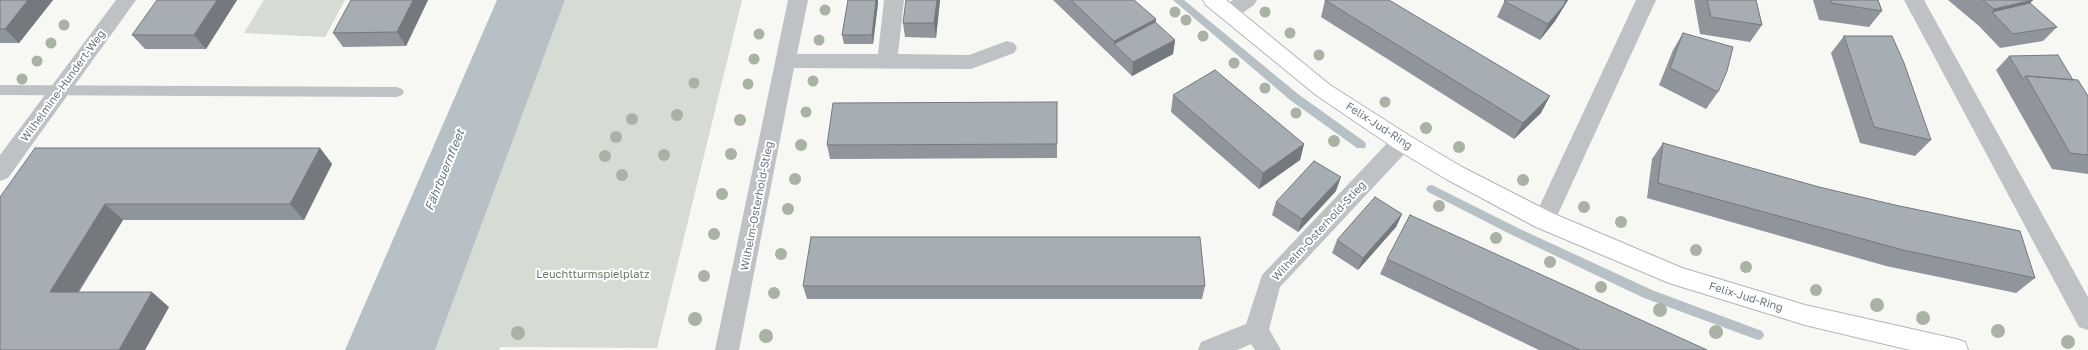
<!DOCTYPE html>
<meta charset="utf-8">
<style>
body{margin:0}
canvas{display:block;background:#f7f7f4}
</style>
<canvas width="2088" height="350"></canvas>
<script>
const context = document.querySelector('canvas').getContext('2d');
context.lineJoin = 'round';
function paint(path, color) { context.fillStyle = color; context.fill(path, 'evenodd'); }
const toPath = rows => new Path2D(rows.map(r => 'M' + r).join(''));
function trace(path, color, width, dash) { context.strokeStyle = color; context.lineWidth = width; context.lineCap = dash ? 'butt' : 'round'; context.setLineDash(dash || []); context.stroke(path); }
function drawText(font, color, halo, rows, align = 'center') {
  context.font = font + ' "Golos Text",sans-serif'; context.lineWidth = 4; context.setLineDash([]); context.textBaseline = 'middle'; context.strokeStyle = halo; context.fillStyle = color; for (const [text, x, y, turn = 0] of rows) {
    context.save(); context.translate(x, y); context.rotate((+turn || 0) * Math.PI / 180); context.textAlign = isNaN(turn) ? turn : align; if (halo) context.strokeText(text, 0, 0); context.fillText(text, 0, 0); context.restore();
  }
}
paint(toPath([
 [264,0,345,0,325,37,244,33],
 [565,0,742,0,657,348,500,347,499,350,435,350]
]), '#d6dbd4');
paint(toPath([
 [497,0,565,0,435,350,345,350]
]), '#b7c1c5');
paint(toPath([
 [1173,0,1184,0,1298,94,1365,142,1366,145,1365,148,1357,148,1290,100,1173,0],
 [1432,185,1520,229,1652,290,1762,331,1764,335,1762,339,1758,340,1644,298,1512,235,1428,192,1426,189,1428,186,1432,185]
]), '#b7c1c5');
const secondary = toPath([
 [1203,0,1226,0,1330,85,1410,136,1462,167,1552,213,1682,268,1805,305,1956,339,1965,342,1968,350,1910,350,1805,325,1669,283,1536,227,1446,179,1394,148,1316,95,1206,5,1203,0]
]);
trace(secondary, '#b1b6ba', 2);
paint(toPath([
 [0,85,397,87,402,89,404,92,402,95,397,97,0,95,0,85]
]), '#bec2c5');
paint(toPath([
 [116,0,136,0,8,178,0,181,0,155,116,0],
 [788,0,808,0,797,54,878,54,884,0,904,0,898,54,969,55,1007,41,1014,43,1017,48,1014,53,971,69,794,68,739,350,715,350,788,0],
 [1233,0,1257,0,1254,5,1235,18,1228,20,1221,18,1218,13,1221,8,1233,0],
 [1636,0,1656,0,1552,227,1544,229,1536,227,1533,220,1636,0],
 [1904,0,1924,0,2088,297,2088,330,2079,327,1904,0],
 [1402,134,1410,136,1413,142,1410,148,1280,287,1269,329,1281,350,1255,350,1251,344,1237,350,1198,350,1201,342,1246,324,1262,275,1394,136,1402,134]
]), '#bec2c5');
paint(secondary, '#fff');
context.fillStyle = '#aab2a6';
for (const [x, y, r] of [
 [825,10,5.5],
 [1175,12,5.5],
 [1265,12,5.5],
 [1186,20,5.5],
 [64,25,5.5],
 [1290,33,5.5],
 [759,34,5.5],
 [1203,36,5.5],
 [819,40,5.5],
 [51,43,5.5],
 [1319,55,5.5],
 [754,59,5.5],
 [37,61,5.5],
 [1234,63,5.5],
 [22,79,5.5],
 [813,81,5.5],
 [694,83,5.5],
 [748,84,5.5],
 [1265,88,5.5],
 [1385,102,5.5],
 [806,112,5.5],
 [1296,113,5.5],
 [677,115,6],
 [632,119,6],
 [740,120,6],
 [1426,128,6],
 [616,137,6],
 [1334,141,6],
 [801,145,6],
 [1459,147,6],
 [731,154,6],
 [664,155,6],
 [605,156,6],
 [622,175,6],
 [795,179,6],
 [1523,180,6],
 [722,194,6],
 [1439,206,6],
 [1584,207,6],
 [788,209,6],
 [1621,222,6],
 [714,234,6],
 [1496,238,6],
 [1696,250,6],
 [781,254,6],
 [1550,262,6],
 [1746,267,6],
 [704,276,6],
 [1601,287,6],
 [1816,290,6],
 [774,293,6],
 [1877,305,7],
 [1660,310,7],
 [1923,318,7],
 [695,319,7],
 [1998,331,7],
 [1716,332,7],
 [518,333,7],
 [766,336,7],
 [2068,342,7]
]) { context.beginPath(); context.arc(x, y, r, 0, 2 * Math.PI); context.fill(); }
paint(toPath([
 [0,0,53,0,19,43,0,43],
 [237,0,206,49,145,49,132,35],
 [428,0,406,46,343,47,333,33],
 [848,0,878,0,878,3,873,44,844,44,842,35],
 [906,0,940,0,936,38,905,37,903,23],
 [1053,0,1134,0,1156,19,1155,22,1175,40,1173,54,1132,76],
 [1325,0,1541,113,1514,139,1321,17],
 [1505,0,1568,0,1555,21,1540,40,1497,17],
 [1694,0,1756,0,1762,25,1750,42,1700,34],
 [1813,0,1878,0,1882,11,1869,27,1819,20],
 [1948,0,2032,0,2030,3,2057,27,2043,41,2000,48,1979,26],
 [1683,33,1718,92,1706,109,1659,85,1673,50],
 [1844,36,1931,140,1915,156,1860,143,1831,53],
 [2009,56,2073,80,2088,96,2088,174,2052,169,1996,70],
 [1173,95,1304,144,1300,160,1259,189,1171,112],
 [1663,143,2035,278,2016,293,1886,266,1647,198,1652,159],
 [1057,144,1057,158,830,159,827,145],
 [320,148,332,164,304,220,123,220,79,292,169,307,145,350,0,350,0,197],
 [1336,191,1298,232,1272,215,1276,202],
 [1402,214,1396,227,1358,270,1332,253,1337,240],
 [1387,259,1707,350,1539,350,1380,274],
 [803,286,1205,286,1202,299,807,299]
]), '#8f959a');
paint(toPath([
 [28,0,53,0,19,43,5,29],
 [217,0,237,0,206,49,194,35],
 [413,0,428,0,406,46,397,32],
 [876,0,878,0,878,3,873,44,872,35],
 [937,0,940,0,936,38,934,23],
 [1566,0,1568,0,1555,21,1540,40,1548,24],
 [2033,0,2017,17,1992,12,1994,9],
 [1156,19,1154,36,1114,44,1113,58,1114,41],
 [1175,40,1173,54,1132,76,1133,62],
 [1550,96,1541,113,1514,139,1523,123],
 [1304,144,1300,160,1259,189,1263,173],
 [320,148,332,164,304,220,290,204],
 [1341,177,1336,191,1298,232,1302,219],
 [105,204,123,220,69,306,50,292],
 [1402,214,1396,227,1358,270,1363,258],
 [152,292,169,307,145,350,119,350]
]), '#74797d');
const building = toPath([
 [0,0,28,0,5,29,0,29,0,0],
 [157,0,217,0,194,35,132,35,157,0],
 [351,0,413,0,397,32,333,33,351,0],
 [848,0,876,0,872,35,842,35,848,0],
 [906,0,937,0,934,23,903,23,906,0],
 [1071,0,1134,0,1156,19,1114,41,1071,0],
 [1325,0,1389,0,1550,96,1523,123,1325,0],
 [1505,0,1566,0,1564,5,1548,24,1504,1,1505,0],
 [1707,0,1756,0,1762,25,1711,17,1707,0],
 [1831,0,1878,0,1882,11,1831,3,1831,0],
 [1983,0,2033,0,1994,9,1983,0],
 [2030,3,2057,27,2013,34,1992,12,2030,3],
 [1155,22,1175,40,1133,62,1114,44,1155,22],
 [1683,33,1733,47,1727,71,1718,92,1670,68,1683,33],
 [1844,36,1892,36,1904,63,1931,140,1874,127,1844,36],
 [2058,55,2073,80,2026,76,2023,79,2009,56,2058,55],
 [1215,70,1304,144,1263,173,1173,95,1215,70],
 [2026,76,2078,80,2088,96,2088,155,2070,153,2026,76],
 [1057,102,1057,144,827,145,833,103,1057,102],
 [1663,143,1819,187,1895,205,2020,231,2035,278,1903,250,1658,183,1663,143],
 [35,148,320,148,290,204,105,204,50,292,152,292,119,350,0,350,0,197,35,148],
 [1314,161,1341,177,1302,219,1276,202,1314,161],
 [1375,197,1402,214,1363,258,1337,240,1375,197],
 [1410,215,1707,350,1580,350,1387,259,1410,215],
 [811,237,1200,237,1205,286,803,286,811,237]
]);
paint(building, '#a6adb3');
trace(building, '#74797d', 1);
drawText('11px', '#697782', '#fff', [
 ["Wilhelmine-Hundert-Weg",63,86,-54],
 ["Felix-Jud-Ring",1379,126,33],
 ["Wilhelm-Osterhold-Stieg",757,206,-79],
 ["Wilhelm-Osterhold-Stieg",1319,231,-47],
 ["Felix-Jud-Ring",1746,297,17]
]);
drawText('11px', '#6b7a67', '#fff', [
 ["Leuchtturmspielplatz",593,275]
]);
drawText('italic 12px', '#65777e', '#fff', [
 ["Fährbuernfleet",445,170,-68]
]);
</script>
